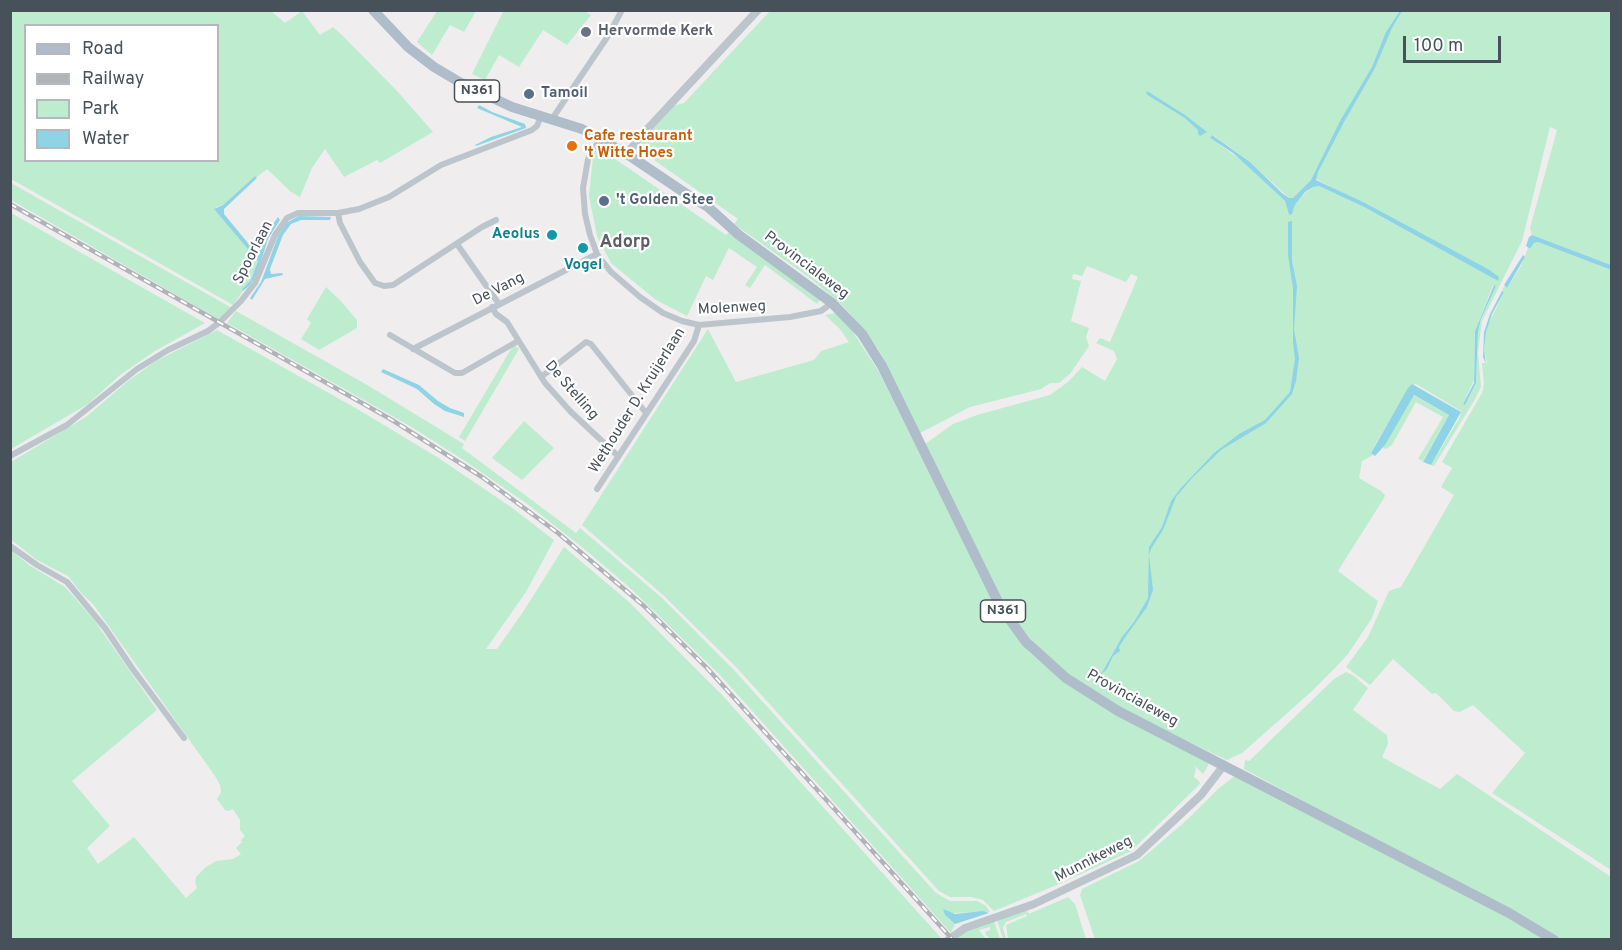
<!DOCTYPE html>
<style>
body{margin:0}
#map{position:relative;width:1622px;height:950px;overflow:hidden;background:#f0edee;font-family:Overpass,sans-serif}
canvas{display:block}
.frame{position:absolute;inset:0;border:12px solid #47515a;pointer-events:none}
.legend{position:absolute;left:24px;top:24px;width:195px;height:138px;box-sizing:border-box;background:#fff;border:2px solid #b5b9bd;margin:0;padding:8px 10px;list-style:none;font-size:18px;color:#47515a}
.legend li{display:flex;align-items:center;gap:12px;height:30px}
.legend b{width:30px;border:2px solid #b5b9bd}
.scale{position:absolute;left:1403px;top:36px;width:98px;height:27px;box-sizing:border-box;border:3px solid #47515a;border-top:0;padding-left:8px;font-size:18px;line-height:21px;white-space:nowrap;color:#47515a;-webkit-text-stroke:4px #fff;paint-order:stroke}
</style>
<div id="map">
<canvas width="1622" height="950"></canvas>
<div class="frame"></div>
<ul class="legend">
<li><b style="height:8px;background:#afbdcb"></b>Road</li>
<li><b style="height:8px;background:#b0b3b8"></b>Railway</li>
<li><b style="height:16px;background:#beeccf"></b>Park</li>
<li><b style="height:16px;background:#8ed4e6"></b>Water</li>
</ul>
<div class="scale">100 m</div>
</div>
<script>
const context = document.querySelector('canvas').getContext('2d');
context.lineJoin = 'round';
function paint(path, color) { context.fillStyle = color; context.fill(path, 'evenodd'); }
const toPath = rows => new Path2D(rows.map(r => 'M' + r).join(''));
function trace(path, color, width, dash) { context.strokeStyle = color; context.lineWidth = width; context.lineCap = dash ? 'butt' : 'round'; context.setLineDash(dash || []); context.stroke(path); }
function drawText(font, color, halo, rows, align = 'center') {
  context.font = font + ' Overpass,sans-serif'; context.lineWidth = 4.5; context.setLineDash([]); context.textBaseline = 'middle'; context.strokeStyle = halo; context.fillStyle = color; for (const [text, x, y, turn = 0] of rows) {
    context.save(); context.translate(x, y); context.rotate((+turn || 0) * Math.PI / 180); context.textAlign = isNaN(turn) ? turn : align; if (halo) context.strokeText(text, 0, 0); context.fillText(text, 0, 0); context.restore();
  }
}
paint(toPath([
 [504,10,584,11,591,15,567,45,543,30,519,67,499,55,485,80,472,74],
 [11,11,271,11,285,23,302,11,320,35,333,27,342,35,398,92,433,132,380,163,377,160,344,177,325,149,312,168,300,197,291,192,267,169,257,177,255,176,223,205,216,207,215,209,258,261,251,280,242,289,243,291,233,305,11,179],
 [26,26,218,26,218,160,26,160],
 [437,11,476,11,464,32,450,25,432,55,417,42],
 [770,11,1611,11,1611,265,1532,235,1530,228,1557,130,1550,127,1522,241,1482,321,1478,352,1481,387,1474,401,1434,466,1431,465,1460,417,1461,411,1416,384,1411,385,1376,443,1371,453,1373,455,1362,461,1359,478,1381,491,1385,495,1384,498,1338,571,1378,601,1372,618,1348,654,1336,667,1311,692,1242,753,1227,760,1178,737,1092,692,1042,653,1019,625,998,593,925,444,953,424,977,415,1050,395,1068,382,1082,367,1105,381,1117,359,1114,351,1096,343,1100,338,1110,342,1138,277,1131,274,1126,282,1087,266,1082,276,1073,274,1072,279,1081,281,1071,321,1089,328,1086,337,1089,346,1070,374,1059,383,1050,383,1041,389,970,407,920,433,880,352,871,339,843,306,810,278,734,224,738,219,637,148,673,106,684,103],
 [1213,135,1250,162,1289,198,1293,198,1311,180,1316,179,1488,269,1498,281,1364,207,1319,186,1313,187,1305,193,1295,205,1292,213,1289,215,1285,201,1247,164,1210,138],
 [1493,285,1496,286,1481,320,1478,332,1476,383,1465,405,1463,404,1474,380,1475,331],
 [599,148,726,235,729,232,821,298,817,304,765,265,750,288,745,285,757,267,729,248,713,280,706,276,687,316,656,300,611,263,597,236,589,196,593,157],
 [11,183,232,308,220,320,11,200],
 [11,213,205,323,155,351,120,375,88,404,11,449],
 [1538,242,1611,270,1611,870,1492,793,1525,753,1473,705,1460,712,1454,711,1436,693,1432,694,1393,659,1370,685,1346,667,1368,637,1389,591,1401,587,1454,495,1441,487,1452,468,1442,462,1482,393,1484,384,1482,363,1487,363,1484,349,1485,338,1487,327,1504,292,1502,291,1504,286,1507,288,1521,266,1528,248,1530,249,1534,243],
 [326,287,340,300,357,320,357,328,319,350,301,339,311,323,307,319],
 [236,311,369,386,464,444,462,448,576,533,580,528,661,597,733,669,936,893,950,901,977,901,986,906,990,912,950,913,945,915,955,924,951,933,720,675,629,587,583,548,526,503,465,461,410,426,227,323],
 [836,313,851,329,879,372,977,570,1020,641,1030,653,1058,676,1210,762,1203,774,1194,765,1196,769,1194,777,1200,782,1199,785,1131,851,1059,884,994,911,983,900,971,897,950,897,939,891,736,667,663,595,582,525,708,329,736,382,807,362,814,360,821,351,849,342,839,328,825,315],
 [217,330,359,410,437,457,511,507,554,540,526,592,486,649,497,649,523,612,564,547,628,601,723,696,942,939,11,939,11,550,29,565,65,587,94,620,157,710,72,781,110,826,87,848,98,864,134,837,186,898,197,888,195,882,196,877,206,867,216,861,233,859,241,854,236,848,242,842,241,840,245,836,240,830,240,820,233,809,228,811,225,810,217,799,221,792,220,785,215,776,93,604,82,594,68,576,37,560,10,539,11,462,86,417,128,381,156,361],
 [514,344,519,349,465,441,459,437],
 [1413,395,1449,415,1423,461,1418,459,1443,417,1416,402,1392,445,1386,449,1383,448],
 [524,421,554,448,522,480,492,458],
 [1346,672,1354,676,1368,688,1353,710,1387,735,1388,744,1382,757,1440,789,1457,774,1611,877,1611,939,1560,939,1244,769,1245,760,1249,761,1334,679],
 [1236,775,1481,903,1546,939,1095,939,1080,895,1082,889,1139,861,1188,819,1218,789],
 [1068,897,1075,904,1086,939,1008,939,1006,925,1027,916,1026,914,1006,922,1003,928,1006,939,1003,939,997,920,1027,910,1029,914],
 [994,921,1000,939,990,939,986,935,985,932,990,930,990,927,979,930,986,939,958,939,955,937,970,929]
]), '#beeccf');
paint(toPath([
 [1400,11,1402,11,1392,28,1375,68,1344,122,1318,172,1316,180,1365,203,1488,269,1499,277,1498,281,1364,207,1319,186,1313,187,1305,192,1295,205,1292,214,1289,215,1285,201,1255,173,1233,153,1210,138,1212,135,1250,162,1282,193,1289,198,1293,198,1311,180,1340,121,1372,67,1386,32],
 [1147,91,1185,115,1207,132,1200,136,1198,134,1198,130,1185,118,1149,96,1146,93],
 [479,105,492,112,525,124,526,128,476,146,475,145,491,137,522,127,477,108],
 [255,176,257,178,224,209,224,214,257,254,271,227,278,217,280,220,268,239,257,274,249,286,243,291,242,289,251,280,258,261,214,209,223,205],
 [299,216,331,217,330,220,301,220,291,224,283,235,270,269,271,274,282,273,283,275,265,279,252,300,250,298,261,282,278,236,286,223],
 [1292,221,1292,261,1297,286,1294,329,1299,358,1296,381,1292,394,1266,423,1221,450,1192,478,1176,497,1163,530,1151,549,1149,555,1153,590,1147,607,1126,636,1119,647,1120,651,1113,656,1107,669,1095,680,1103,671,1122,637,1134,622,1148,598,1149,547,1162,527,1171,501,1181,488,1214,453,1239,434,1265,420,1290,392,1295,359,1293,343,1293,288,1288,255,1288,222],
 [1532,235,1611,265,1611,270,1538,242,1534,243,1530,249,1526,246,1529,237],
 [1523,255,1525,257,1507,288,1504,285],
 [1494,285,1496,286,1481,319,1478,332,1476,383,1465,405,1463,404,1474,383,1475,331],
 [1502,291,1504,292,1492,314,1486,332,1484,349,1486,364,1483,357,1484,332,1490,314],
 [383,369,419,385,438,401,450,408,464,413,464,417,445,411,434,404,417,389,381,372],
 [1412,384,1461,412,1431,465,1423,462,1449,415,1414,395,1385,445,1375,456,1371,453,1408,388],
 [943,909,955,914,983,911,989,913,955,924,945,915]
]), '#8ed4e6');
trace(toPath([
 [552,119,608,36,622,10],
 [600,139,588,159,583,188,585,214,590,235,597,254,611,272,640,297,663,313,682,321,699,325,790,317,821,311,832,303],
 [338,213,340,223,360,262,375,283,384,286,393,285,482,227,496,220],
 [457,244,499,304],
 [492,307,496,314,507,322,545,383,571,412,618,456],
 [390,335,455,373,462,373,518,341],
 [413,349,597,254],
 [541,377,586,342,591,344,646,413],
 [10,456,67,425,137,369,168,350,208,331,220,322,241,301,255,283,275,235,287,218,298,213,338,213,359,209,389,197,441,165,532,130,537,126,541,116],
 [597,489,694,341,699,325],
 [10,546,37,565,67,582,105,628,132,668,184,738]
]), '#bdc5cc', 6);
trace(toPath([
 [627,154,640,137,758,10],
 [948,940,965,928,1034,904,1137,855,1201,795,1224,765]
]), '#bdc5cc', 8);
trace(toPath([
 [373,10,408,47,434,67,461,83,512,107,582,129,627,154,685,193,708,207,739,235,832,303,862,334,882,366,1000,606,1026,642,1066,678,1118,711,1509,913,1554,940]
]), '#afbdcb', 10);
const rail = toPath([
 [10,204,392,420,482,477,558,533,644,606,707,668,953,940]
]);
trace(rail, '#b0b3b8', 4.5);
trace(rail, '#fff', 2, [7]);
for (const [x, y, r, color] of [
 [586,32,6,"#6b7280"],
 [529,94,6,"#5c6f8a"],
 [572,146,6,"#e8710a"],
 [604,201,6,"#5c6f8a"],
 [552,235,6,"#0f9aa8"],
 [583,248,6,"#0f9aa8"]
]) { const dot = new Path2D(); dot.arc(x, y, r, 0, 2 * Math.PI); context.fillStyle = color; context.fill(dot); trace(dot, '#fff', 2); }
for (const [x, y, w] of [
 [477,91,45],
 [1003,611,45]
]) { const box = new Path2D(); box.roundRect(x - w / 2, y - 11, w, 22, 4.5); context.fillStyle = '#fff'; context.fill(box); trace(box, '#47515a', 1.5); }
drawText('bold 14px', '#47515a', null, [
 ["N361",477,91],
 ["N361",1003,611]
]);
drawText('bold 15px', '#5b616d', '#fff', [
 ["Hervormde Kerk",598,32]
], 'left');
drawText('bold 15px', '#4e5e75', '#fff', [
 ["Tamoil",541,94],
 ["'t Golden Stee",616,201]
], 'left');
drawText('bold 15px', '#c56008', '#fff', [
 ["Cafe restaurant",584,137],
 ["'t Witte Hoes",584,154]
], 'left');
drawText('bold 15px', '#0d838f', '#fff', [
 ["Aeolus",540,235],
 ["Vogel",583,266,"center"]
], 'right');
drawText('15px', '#47515a', '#fff', [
 ["Spoorlaan",254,253,-63],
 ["Provincialeweg",806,266,37],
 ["De Vang",499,290,-27],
 ["Molenweg",732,309,-3],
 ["De Stelling",571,391,49],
 ["Wethouder D. Kruijerlaan",638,401,-58],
 ["Provincialeweg",1132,699,29],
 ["Munnikeweg",1094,860,-27]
]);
drawText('bold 18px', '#5b5e62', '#fff', [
 ["Adorp",625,243]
]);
</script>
